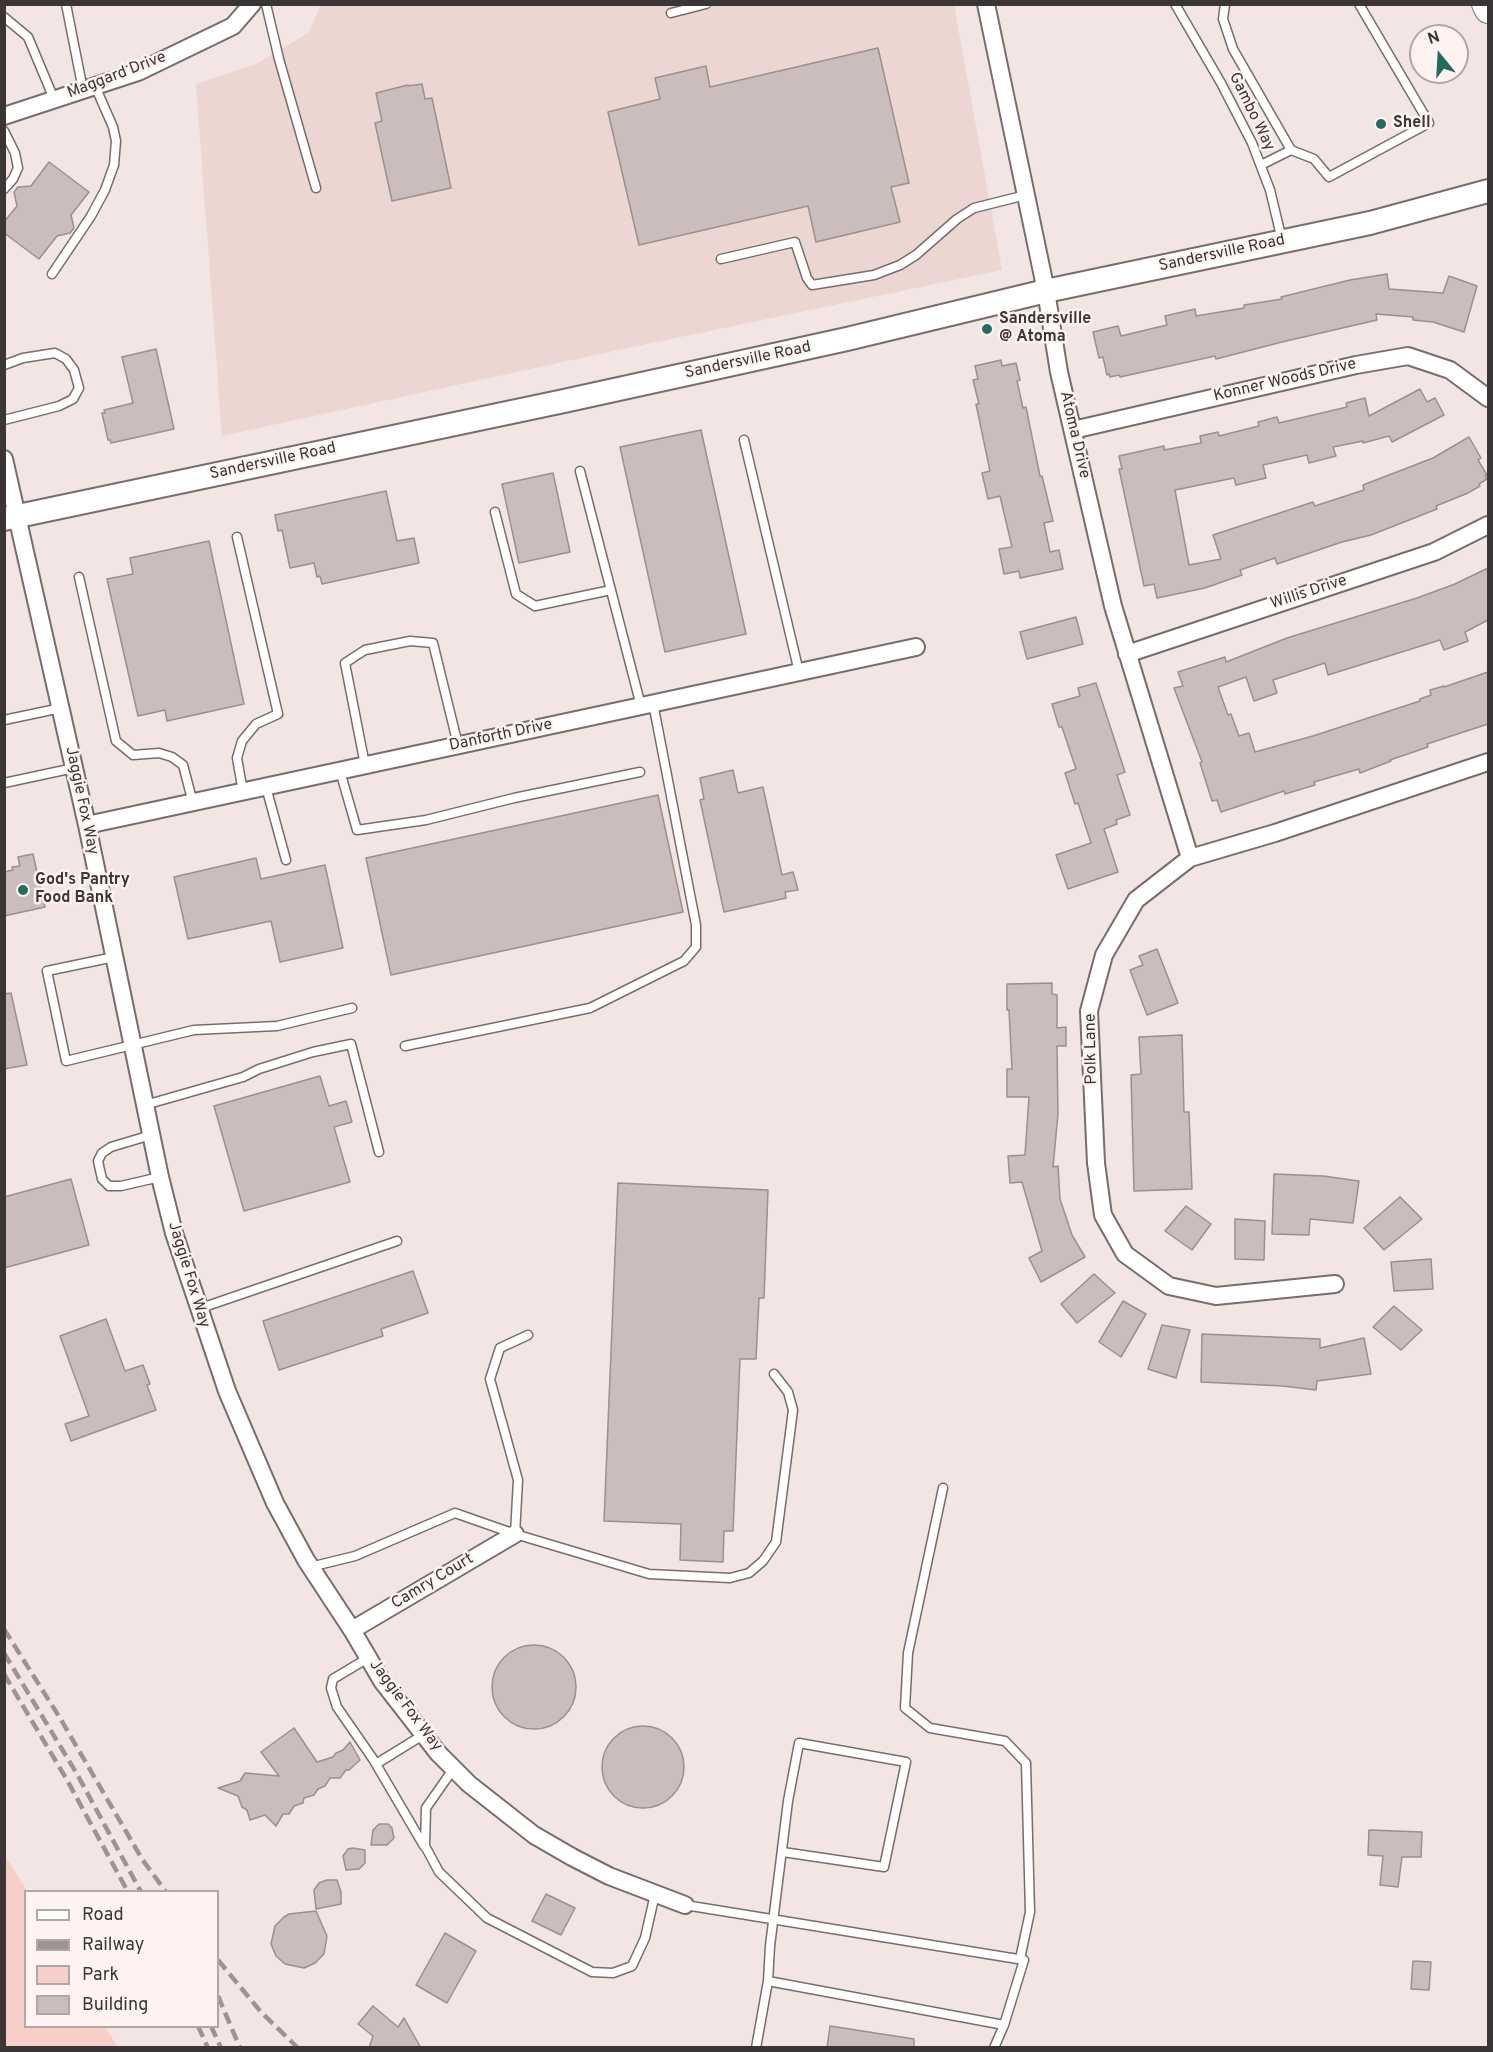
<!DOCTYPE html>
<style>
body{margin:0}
#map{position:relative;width:1493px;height:2052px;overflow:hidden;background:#f2e5e3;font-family:Overpass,sans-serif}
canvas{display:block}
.frame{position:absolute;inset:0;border:6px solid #3b3635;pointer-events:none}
.legend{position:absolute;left:24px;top:1890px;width:195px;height:138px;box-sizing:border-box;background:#fef3f1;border:2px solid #b0a7a6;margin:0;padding:8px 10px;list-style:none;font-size:18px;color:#3b3635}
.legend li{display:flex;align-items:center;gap:12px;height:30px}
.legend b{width:30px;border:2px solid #b0a7a6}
.north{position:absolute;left:1409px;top:24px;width:60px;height:60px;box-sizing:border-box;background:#fef3f1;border:2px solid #b0a7a6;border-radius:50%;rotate:342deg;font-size:16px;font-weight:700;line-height:24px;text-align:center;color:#3b3635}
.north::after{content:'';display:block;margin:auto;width:21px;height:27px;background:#276b5d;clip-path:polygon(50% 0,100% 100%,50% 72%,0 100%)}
</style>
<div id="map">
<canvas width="1493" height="2052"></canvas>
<div class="frame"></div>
<ul class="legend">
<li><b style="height:8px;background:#fff"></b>Road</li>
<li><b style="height:8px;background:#9d9392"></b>Railway</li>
<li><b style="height:16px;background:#f7cfc8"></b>Park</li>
<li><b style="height:16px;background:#cabdbb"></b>Building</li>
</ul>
<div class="north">N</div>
</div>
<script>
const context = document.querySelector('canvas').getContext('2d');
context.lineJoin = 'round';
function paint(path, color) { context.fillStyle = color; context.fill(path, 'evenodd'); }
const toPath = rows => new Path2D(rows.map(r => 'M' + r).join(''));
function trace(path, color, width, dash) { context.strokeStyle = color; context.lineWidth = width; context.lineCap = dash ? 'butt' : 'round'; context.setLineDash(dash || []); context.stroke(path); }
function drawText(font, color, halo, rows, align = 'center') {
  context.font = font + ' Overpass,sans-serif'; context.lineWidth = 5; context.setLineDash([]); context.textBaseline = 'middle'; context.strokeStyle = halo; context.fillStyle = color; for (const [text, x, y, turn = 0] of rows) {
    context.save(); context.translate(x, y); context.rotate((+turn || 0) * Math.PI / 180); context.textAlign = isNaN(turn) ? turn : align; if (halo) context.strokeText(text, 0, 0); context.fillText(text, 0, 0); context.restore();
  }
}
paint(toPath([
 [321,5,954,5,1002,270,618,350,222,436,196,84,256,64,308,33]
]), '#ebd6d2');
paint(toPath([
 [4,1854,27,1891,26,2026,105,2027,118,2047,5,2047]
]), '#f7cfc8');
const building = toPath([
 [878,48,909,183,891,187,900,222,816,242,808,206,639,245,608,112,660,99,655,78,706,66,710,87,878,48],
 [422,84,425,99,432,98,451,188,392,201,375,123,382,121,376,93,408,85,408,86,422,84],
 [49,162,89,192,71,215,74,228,70,233,57,236,39,259,4,233,4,222,17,206,14,192,18,187,31,186,49,162],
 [1387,274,1389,289,1443,293,1449,276,1477,286,1464,332,1433,322,1413,320,1413,317,1376,314,1377,320,1282,342,1216,359,1215,356,1120,377,1119,375,1110,377,1109,374,1107,375,1103,357,1099,358,1093,332,1118,326,1121,336,1167,325,1165,316,1195,309,1196,316,1244,308,1244,305,1282,299,1281,297,1350,280,1387,274],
 [156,349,174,429,111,443,110,440,108,440,102,413,105,413,104,410,133,403,122,357,156,349],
 [1001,360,1002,366,1016,363,1020,380,1017,381,1023,408,1026,407,1040,476,1042,476,1053,521,1044,523,1050,552,1059,550,1063,569,1020,578,1019,571,1004,574,999,549,1012,547,1000,496,988,499,982,473,990,471,976,404,979,404,973,380,978,379,975,366,1001,360],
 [1420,389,1427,402,1435,398,1444,415,1392,442,1389,436,1363,443,1363,441,1333,447,1336,456,1309,463,1307,455,1263,465,1266,478,1236,485,1234,478,1175,490,1189,565,1221,559,1213,535,1313,502,1315,506,1364,490,1363,485,1433,458,1469,437,1481,458,1478,460,1487,475,1485,476,1487,479,1479,484,1480,486,1468,493,1436,506,1437,509,1371,535,1342,542,1277,564,1275,558,1240,570,1242,575,1205,588,1157,598,1154,584,1144,586,1119,469,1122,469,1119,456,1164,446,1164,450,1201,443,1200,436,1218,432,1219,436,1259,426,1258,422,1277,417,1279,423,1347,407,1346,403,1365,398,1369,416,1420,389],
 [701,430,746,634,665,652,620,447,701,430],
 [553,473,570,552,519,563,502,484,553,473],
 [386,491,397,541,414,538,419,563,322,584,320,576,317,577,314,563,290,568,282,530,278,531,275,515,386,491],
 [209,541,244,704,167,721,165,710,138,716,107,579,133,574,130,558,209,541],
 [1488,568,1488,620,1465,632,1468,641,1444,650,1440,640,1328,675,1325,663,1273,680,1277,693,1254,701,1246,677,1218,687,1228,715,1231,714,1239,736,1249,733,1255,752,1313,736,1420,701,1420,699,1431,695,1430,690,1444,686,1444,687,1488,672,1488,724,1427,744,1428,747,1390,760,1391,761,1360,773,1359,769,1314,782,1315,785,1285,794,1284,791,1221,812,1217,800,1212,801,1200,763,1202,762,1174,688,1183,686,1178,672,1225,657,1226,662,1287,638,1417,598,1455,584,1488,568],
 [1076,617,1083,644,1027,659,1020,632,1076,617],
 [1096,683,1125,772,1117,775,1130,815,1116,820,1117,824,1104,829,1118,872,1068,889,1056,855,1091,843,1078,803,1075,804,1065,773,1076,769,1062,727,1059,727,1052,704,1080,696,1078,688,1096,683],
 [733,770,738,793,763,787,782,875,793,872,798,890,785,892,786,898,724,912,700,800,704,799,700,778,733,770],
 [658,795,683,912,391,975,366,858,658,795],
 [33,854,45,907,4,916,4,872,13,870,12,867,20,866,18,857,33,854],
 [256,858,261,879,325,865,343,948,280,962,271,921,188,939,174,877,256,858],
 [1157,949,1178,1003,1147,1015,1130,970,1143,965,1139,956,1157,949],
 [1052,983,1052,994,1057,995,1057,1028,1066,1027,1066,1046,1057,1046,1058,1114,1053,1167,1058,1166,1060,1199,1072,1235,1085,1257,1041,1282,1029,1258,1042,1251,1022,1182,1010,1183,1008,1156,1025,1155,1029,1097,1007,1097,1007,1069,1012,1069,1009,1010,1007,1010,1007,984,1052,983],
 [11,993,27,1065,4,1069,4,994,11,993],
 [1182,1035,1184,1112,1189,1112,1192,1189,1134,1191,1131,1075,1141,1074,1139,1037,1182,1035],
 [320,1076,329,1106,346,1101,352,1122,334,1127,350,1182,244,1211,214,1106,320,1076],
 [1274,1174,1323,1176,1359,1181,1353,1223,1310,1219,1309,1235,1272,1234,1274,1174],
 [71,1179,89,1245,4,1268,4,1197,71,1179],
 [618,1183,768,1190,764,1298,759,1298,756,1359,740,1359,733,1531,724,1531,723,1562,680,1560,681,1524,604,1521,618,1183],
 [1400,1197,1422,1219,1384,1250,1364,1228,1400,1197],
 [1186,1206,1211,1224,1192,1250,1165,1231,1186,1206],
 [1235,1219,1265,1221,1264,1260,1235,1259,1235,1219],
 [1431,1259,1433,1289,1394,1291,1391,1262,1431,1259],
 [413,1271,428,1313,381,1329,383,1336,279,1370,263,1321,413,1271],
 [1094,1274,1115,1293,1077,1323,1061,1304,1094,1274],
 [1123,1301,1146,1314,1121,1357,1099,1342,1123,1301],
 [1394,1306,1422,1330,1401,1350,1373,1327,1394,1306],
 [106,1319,125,1371,143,1365,150,1384,147,1385,156,1410,71,1441,65,1424,89,1416,60,1336,106,1319],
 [1162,1325,1190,1330,1176,1378,1148,1369,1162,1325],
 [1202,1334,1320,1339,1320,1348,1364,1338,1371,1374,1317,1381,1316,1390,1283,1386,1201,1382,1202,1334],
 '492 1687a42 42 0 1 1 84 0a42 42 0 1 1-84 0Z',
 '602 1767a41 41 0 1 1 82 0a41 41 0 1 1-82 0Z',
 [294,1728,317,1762,333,1757,336,1753,343,1750,350,1742,360,1760,349,1770,346,1770,340,1778,330,1778,325,1786,318,1789,314,1795,304,1798,303,1803,294,1806,289,1814,283,1814,276,1826,265,1815,250,1820,247,1810,242,1807,238,1796,218,1788,240,1781,245,1773,279,1776,261,1752,294,1728],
 [379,1824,388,1824,392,1828,394,1838,387,1845,371,1845,373,1830,379,1824],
 [1369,1830,1422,1832,1421,1857,1402,1857,1398,1887,1380,1885,1383,1856,1368,1855,1369,1830],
 [353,1848,365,1850,365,1863,359,1869,346,1870,343,1856,348,1849,353,1848],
 [327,1880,337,1880,341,1892,341,1904,316,1909,314,1890,319,1883,327,1880],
 [546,1894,575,1908,561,1935,532,1921,546,1894],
 [316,1911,327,1936,324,1954,315,1963,304,1968,285,1964,276,1956,271,1944,275,1926,284,1917,289,1914,316,1911],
 [445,1933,476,1951,447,2003,416,1985,445,1933],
 [1413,1961,1431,1962,1429,1990,1411,1989,1413,1961],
 [373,2006,398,2027,404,2018,421,2048,369,2048,373,2036,358,2024,373,2006],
 [830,2026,914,2039,914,2048,827,2048,830,2026]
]);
paint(building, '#cabdbb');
trace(building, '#9b908d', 1.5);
const lane = toPath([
 [66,4,83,90],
 [266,4,279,59,316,188],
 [1175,4,1221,83,1252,143,1270,190,1282,240],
 [1225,4,1223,19,1233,49,1291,150,1261,165],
 [671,13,706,4],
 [4,17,28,37,54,99],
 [4,131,15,153,18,168,13,179,4,189],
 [1291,150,1314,159,1329,177,1429,123,1359,4],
 [721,259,795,242,807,278,812,285,874,275,900,265,916,255,957,219,974,208,1026,195],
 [52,274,91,216,105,190,114,165,116,141,113,127,95,86],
 [4,365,23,358,55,353,66,359,74,370,79,388,73,399,59,406,4,420],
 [744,440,799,672],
 [580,471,641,706],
 [495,512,516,594,535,606,611,590],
 [237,537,278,714,256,724,242,741,237,758,243,792],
 [79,577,116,741,133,755,159,753,172,757,183,765,193,803],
 [4,720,61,708],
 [365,765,345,663,365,650,410,641,433,643,458,745],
 [340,771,357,830,426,820,514,798,640,772],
 [4,783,74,768],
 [266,787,286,860],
 [114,957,47,971,66,1061,194,1030,277,1026,352,1008],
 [405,1046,590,1008,684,961,696,947,696,925,653,703],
 [145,1105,243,1077,259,1069,313,1052,351,1044,379,1152],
 [151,1135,111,1147,102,1153,98,1161,102,1179,109,1186,121,1186,160,1177],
 [198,1309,397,1241],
 [943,1488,908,1653,905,1708,930,1728,1005,1741,1026,1763,1030,1912,1020,1959],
 [515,1534,518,1480,490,1379,500,1348,528,1335],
 [310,1567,355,1556,455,1513,515,1534,649,1574,730,1578,749,1573,763,1561,776,1542,793,1410,788,1392,774,1374],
 [368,1658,333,1679,331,1688,337,1707,373,1759,424,1846],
 [376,1764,423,1735],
 [454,1768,426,1808,425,1846,439,1872,487,1918,592,1972,613,1973,632,1966,645,1938,655,1894],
 [685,1905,1024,1960,1004,2025,994,2048],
 [768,1981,1004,2025],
 [756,2048,768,1981,770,1946,788,1801,799,1743,906,1762,884,1867,783,1852]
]);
const street = toPath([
 [986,4,1046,291,1059,372,1113,606,1190,858],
 [4,116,138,72,233,26,252,4],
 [1073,430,1356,365,1408,356,1450,370,1488,398],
 [4,459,87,825,160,1177,174,1233,227,1391,275,1503,306,1560,352,1630,382,1681,438,1753,469,1784,534,1835,572,1857,609,1876,685,1905],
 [1127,654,1434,552,1488,525],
 [87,825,916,647],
 [1335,1284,1216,1296,1169,1286,1125,1254,1103,1215,1096,1163,1089,1011,1104,955,1136,900,1190,858,1275,833,1488,762],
 [352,1630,515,1534]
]);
const secondary = toPath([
 [4,519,564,401,847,339,1046,291,1370,223,1488,191]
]);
const primary = toPath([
 [1485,4,1488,10]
]);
trace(lane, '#786d6b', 11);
trace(street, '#786d6b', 20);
trace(secondary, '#786d6b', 26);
trace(primary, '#786d6b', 28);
trace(lane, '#fff', 8);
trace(street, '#fff', 16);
trace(secondary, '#fff', 22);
trace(primary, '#fff', 26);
trace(toPath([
 [4,1629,60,1718,142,1859,166,1892],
 [4,1653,77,1774,141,1892],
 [4,1674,67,1780,128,1892],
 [218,1960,261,2012,298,2048],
 [218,1996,240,2048],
 [198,2026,208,2048],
 [211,2026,221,2048]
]), '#9d9392', 4.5, [12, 6]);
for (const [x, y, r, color] of [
 [1381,124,6,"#276b5d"],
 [987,329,6,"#276b5d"],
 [23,890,6,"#276b5d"]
]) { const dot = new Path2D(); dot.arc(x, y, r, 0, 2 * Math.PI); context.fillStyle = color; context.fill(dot); trace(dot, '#fef3f1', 2); }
drawText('16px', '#3b3635', '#fef3f1', [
 ["Maggard Drive",117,76,-21],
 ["Gambo Way",1251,112,64],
 ["Sandersville Road",1222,254,-12],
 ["Sandersville Road",748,361,-12],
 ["Konner Woods Drive",1285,381,-13],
 ["Atoma Drive",1074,435,77],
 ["Sandersville Road",273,462,-12],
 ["Willis Drive",1309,593,-18],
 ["Danforth Drive",501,736,-12],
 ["Jaggie Fox Way",81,801,78],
 ["Polk Lane",1092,1049,-91],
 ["Jaggie Fox Way",188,1275,73],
 ["Camry Court",433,1582,-31],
 ["Jaggie Fox Way",405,1706,53]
]);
drawText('bold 16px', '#3b3635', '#fef3f1', [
 ["Shell",1393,124],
 ["Sandersville",999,320],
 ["@ Atoma",999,338],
 ["God's Pantry",35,881],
 ["Food Bank",35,899]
], 'left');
</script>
